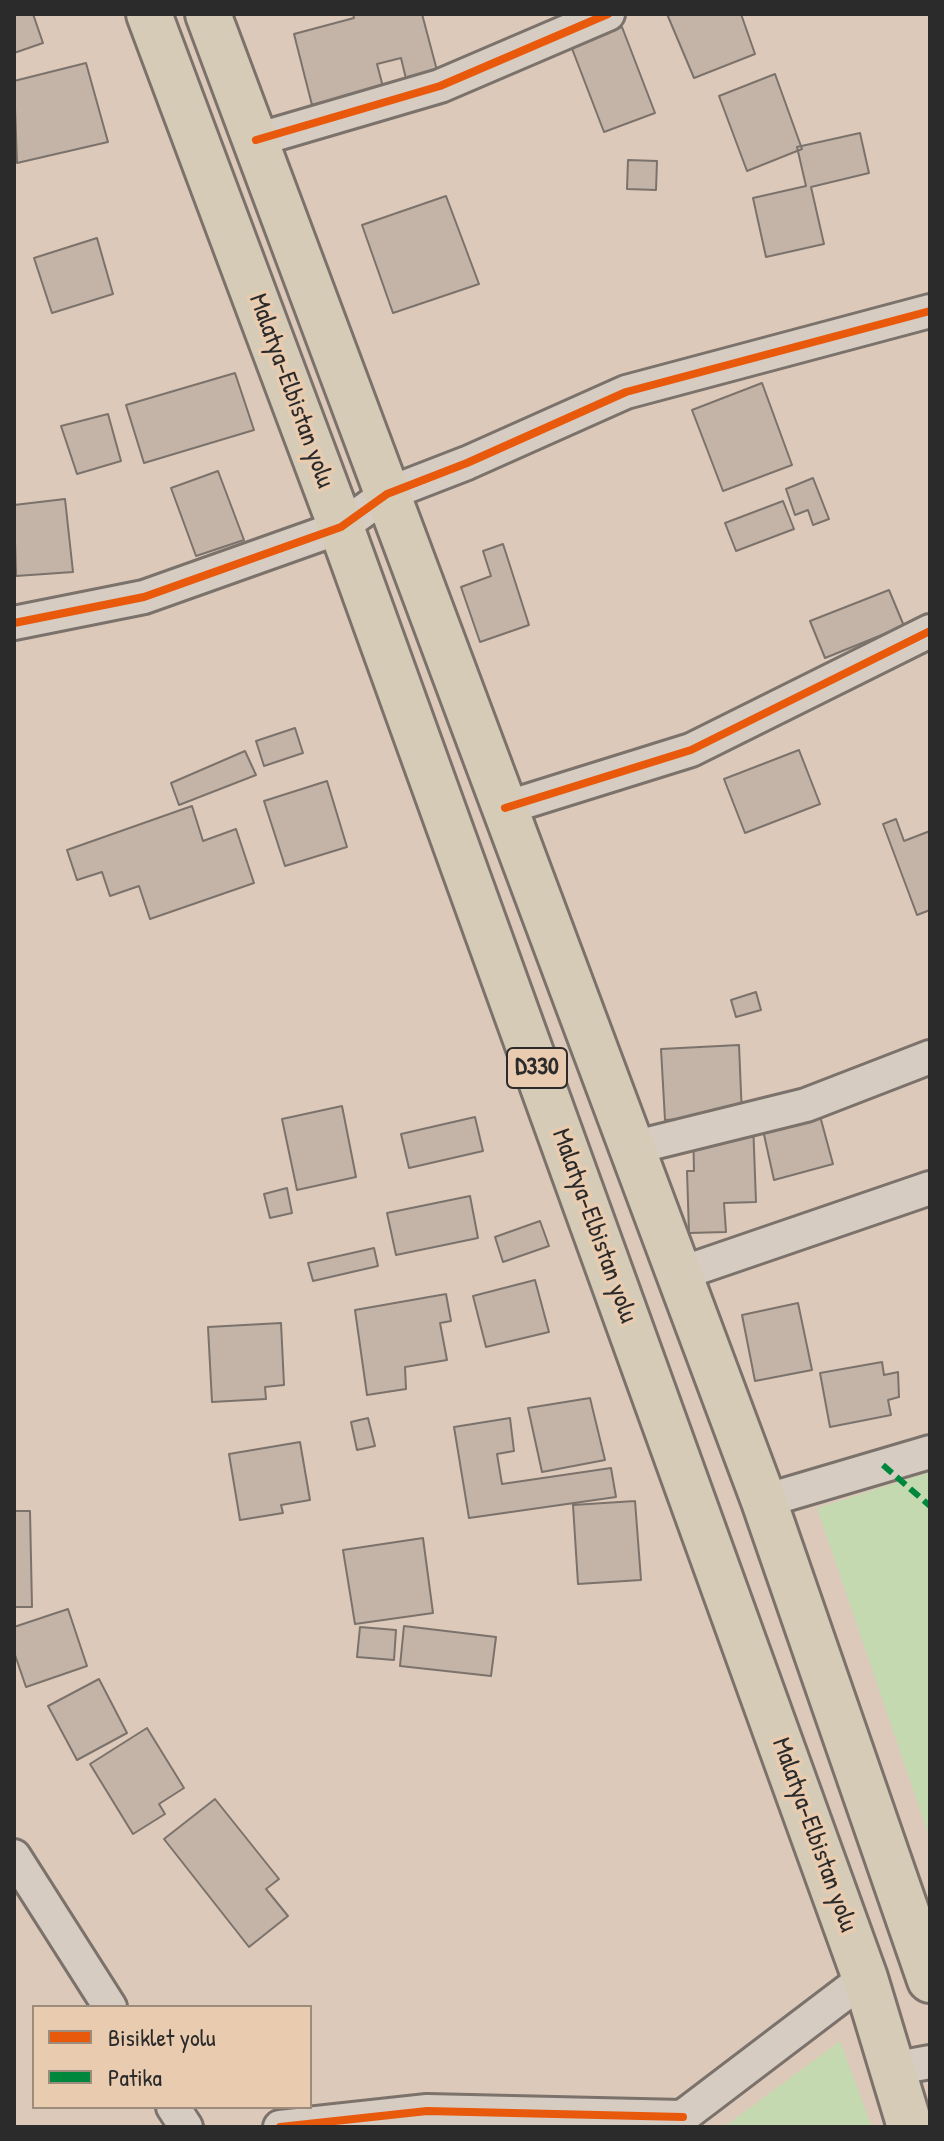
<!DOCTYPE html>
<style>
body{margin:0}
#map{position:relative;width:944px;height:2141px;overflow:hidden;background:#dcc9ba;font-family:"Patrick Hand",sans-serif}
canvas{display:block}
.frame{position:absolute;inset:0;border:16px solid #2b2b2b;pointer-events:none}
.legend{position:absolute;left:32px;top:2005px;width:280px;height:104px;box-sizing:border-box;background:#e9ccb0;border:2px solid #9d8c7b;margin:0;padding:10px 14px;list-style:none;font-size:24px;color:#2b2b2b}
.legend li{display:flex;align-items:center;gap:16px;height:40px}
.legend b{width:40px;border:2px solid #9d8c7b}
</style>
<div id="map">
<canvas width="944" height="2141"></canvas>
<div class="frame"></div>
<ul class="legend">
<li><b style="height:10px;background:#e8590c"></b>Bisiklet yolu</li>
<li><b style="height:10px;background:#00873e"></b>Patika</li>
</ul>
</div>
<script>
const context = document.querySelector('canvas').getContext('2d');
context.lineJoin = 'round';
function paint(path, color) { context.fillStyle = color; context.fill(path, 'evenodd'); }
const toPath = rows => new Path2D(rows.map(r => 'M' + r).join(''));
function trace(path, color, width, dash) { context.strokeStyle = color; context.lineWidth = width; context.lineCap = dash ? 'butt' : 'round'; context.setLineDash(dash || []); context.stroke(path); }
function drawText(font, color, halo, rows, align = 'center') {
  context.font = font + ' "Patrick Hand",sans-serif'; context.lineWidth = 7; context.setLineDash([]); context.textBaseline = 'middle'; context.strokeStyle = halo; context.fillStyle = color; for (const [text, x, y, turn = 0] of rows) {
    context.save(); context.translate(x, y); context.rotate((+turn || 0) * Math.PI / 180); context.textAlign = isNaN(turn) ? turn : align; if (halo) context.strokeText(text, 0, 0); context.fillText(text, 0, 0); context.restore();
  }
}
paint(toPath([
 [930,1472,930,1839,817,1508],
 [840,2041,872,2127,724,2127]
]), '#c5d9b0');
const building = toPath([
 [14,14,33,14,43,43,14,53,14,14],
 [353,14,422,14,439,78,408,87,401,58,377,64,383,87,312,105,294,34,354,18,353,14],
 [667,14,741,14,755,54,694,78,667,14],
 [622,27,655,113,604,132,571,46,622,27],
 [86,63,108,142,17,163,14,81,86,63],
 [775,74,802,149,747,171,719,96,775,74],
 [860,133,869,173,811,187,824,244,766,257,753,198,806,186,797,147,860,133],
 [628,160,657,161,656,190,627,189,628,160],
 [446,196,479,284,393,313,362,225,446,196],
 [97,238,113,294,52,313,34,258,97,238],
 [235,373,254,430,144,463,126,405,235,373],
 [762,383,792,465,723,491,692,410,762,383],
 [108,414,121,461,77,474,61,426,108,414],
 [218,471,244,540,196,556,171,488,218,471],
 [813,478,829,519,813,525,808,510,795,515,786,489,813,478],
 [65,499,73,572,16,576,14,505,65,499],
 [783,501,794,529,736,551,725,523,783,501],
 [503,544,529,625,480,642,461,587,491,576,483,551,503,544],
 [889,590,904,626,825,658,810,621,889,590],
 [295,728,303,753,264,766,256,741,295,728],
 [799,750,820,804,745,833,724,779,799,750],
 [245,751,256,775,179,805,171,783,245,751],
 [327,781,347,847,285,866,264,801,327,781],
 [192,806,203,841,236,829,254,883,150,919,139,886,110,896,102,872,77,880,67,850,192,806],
 [896,819,904,841,930,831,930,910,917,915,883,824,896,819],
 [756,992,761,1010,736,1017,731,1000,756,992],
 [739,1045,742,1116,665,1120,661,1049,739,1045],
 [342,1106,356,1177,297,1190,282,1119,342,1106],
 [820,1116,833,1164,774,1180,763,1130,820,1116],
 [475,1117,483,1151,409,1168,401,1134,475,1117],
 [753,1122,756,1202,724,1203,726,1232,689,1233,687,1171,694,1171,693,1124,753,1122],
 [287,1188,292,1213,270,1218,264,1194,287,1188],
 [470,1196,478,1238,396,1255,387,1213,470,1196],
 [540,1221,549,1246,503,1262,495,1237,540,1221],
 [374,1248,378,1266,313,1281,308,1263,374,1248],
 [535,1280,549,1332,486,1347,473,1296,535,1280],
 [446,1294,451,1321,440,1323,447,1360,405,1367,406,1389,367,1395,355,1310,446,1294],
 [798,1303,812,1370,755,1381,742,1315,798,1303],
 [281,1323,284,1385,265,1387,266,1399,212,1402,208,1327,281,1323],
 [882,1362,884,1375,898,1372,899,1397,888,1400,891,1415,830,1427,820,1373,882,1362],
 [590,1398,605,1460,542,1472,528,1408,590,1398],
 [368,1418,375,1446,357,1450,351,1422,368,1418],
 [510,1418,514,1451,497,1454,502,1484,611,1468,616,1497,469,1518,454,1427,510,1418],
 [300,1442,310,1500,281,1505,283,1513,240,1520,229,1454,300,1442],
 [635,1501,641,1580,578,1584,573,1505,635,1501],
 [14,1511,30,1511,32,1607,14,1607,14,1511],
 [423,1538,433,1613,355,1624,343,1550,423,1538],
 [68,1609,87,1666,26,1687,14,1652,14,1627,68,1609],
 [404,1626,496,1637,491,1676,400,1666,404,1626],
 [360,1627,396,1630,394,1660,357,1657,360,1627],
 [99,1679,127,1733,77,1760,48,1706,99,1679],
 [147,1728,184,1788,159,1804,165,1814,133,1834,90,1764,147,1728],
 [215,1799,279,1879,266,1889,288,1916,249,1947,164,1839,215,1799]
]);
paint(building, '#c4b4a8');
trace(building, '#7b726b', 2);
const minor = toPath([
 [256,140,440,86,608,14],
 [14,623,144,597,341,527,387,494,467,463,626,392,930,311],
 [505,808,691,750,930,631],
 [632,1148,806,1105,930,1057],
 [679,1274,930,1188],
 [764,1501,930,1452],
 [14,1856,110,2007],
 [892,2069,930,2062],
 [173,2107,186,2127],
 [280,2127,427,2111,683,2117],
 [669,2127,865,1978]
]);
const primary = toPath([
 [149,14,341,527,865,1978,910,2127],
 [208,14,764,1501,930,1980]
]);
trace(minor, '#7b726b', 38);
trace(primary, '#7b726b', 50);
trace(minor, '#d7ccc2', 32);
trace(primary, '#d5cbb7', 44);
trace(toPath([
 [883,1465,930,1506]
]), '#00873e', 6, [12, 6]);
trace(toPath([
 [256,140,440,86,608,14],
 [14,623,144,597,341,527,387,494,467,463,626,392,930,311],
 [505,808,691,750,930,631],
 [280,2127,427,2111,683,2117]
]), '#e8590c', 8);
for (const [x, y, w] of [
 [537,1068,60]
]) { const box = new Path2D(); box.roundRect(x - w / 2, y - 20, w, 40, 6); context.fillStyle = '#e9ccb0'; context.fill(box); trace(box, '#2b2b2b', 2); }
drawText('bold 24px', '#2b2b2b', null, [
 ["D330",537,1068]
]);
drawText('26px', '#2b2b2b', '#e9ccb0', [
 ["Malatya-Elbistan yolu",291,391,70],
 ["Malatya-Elbistan yolu",594,1226,70],
 ["Malatya-Elbistan yolu",814,1835,70]
]);
</script>
